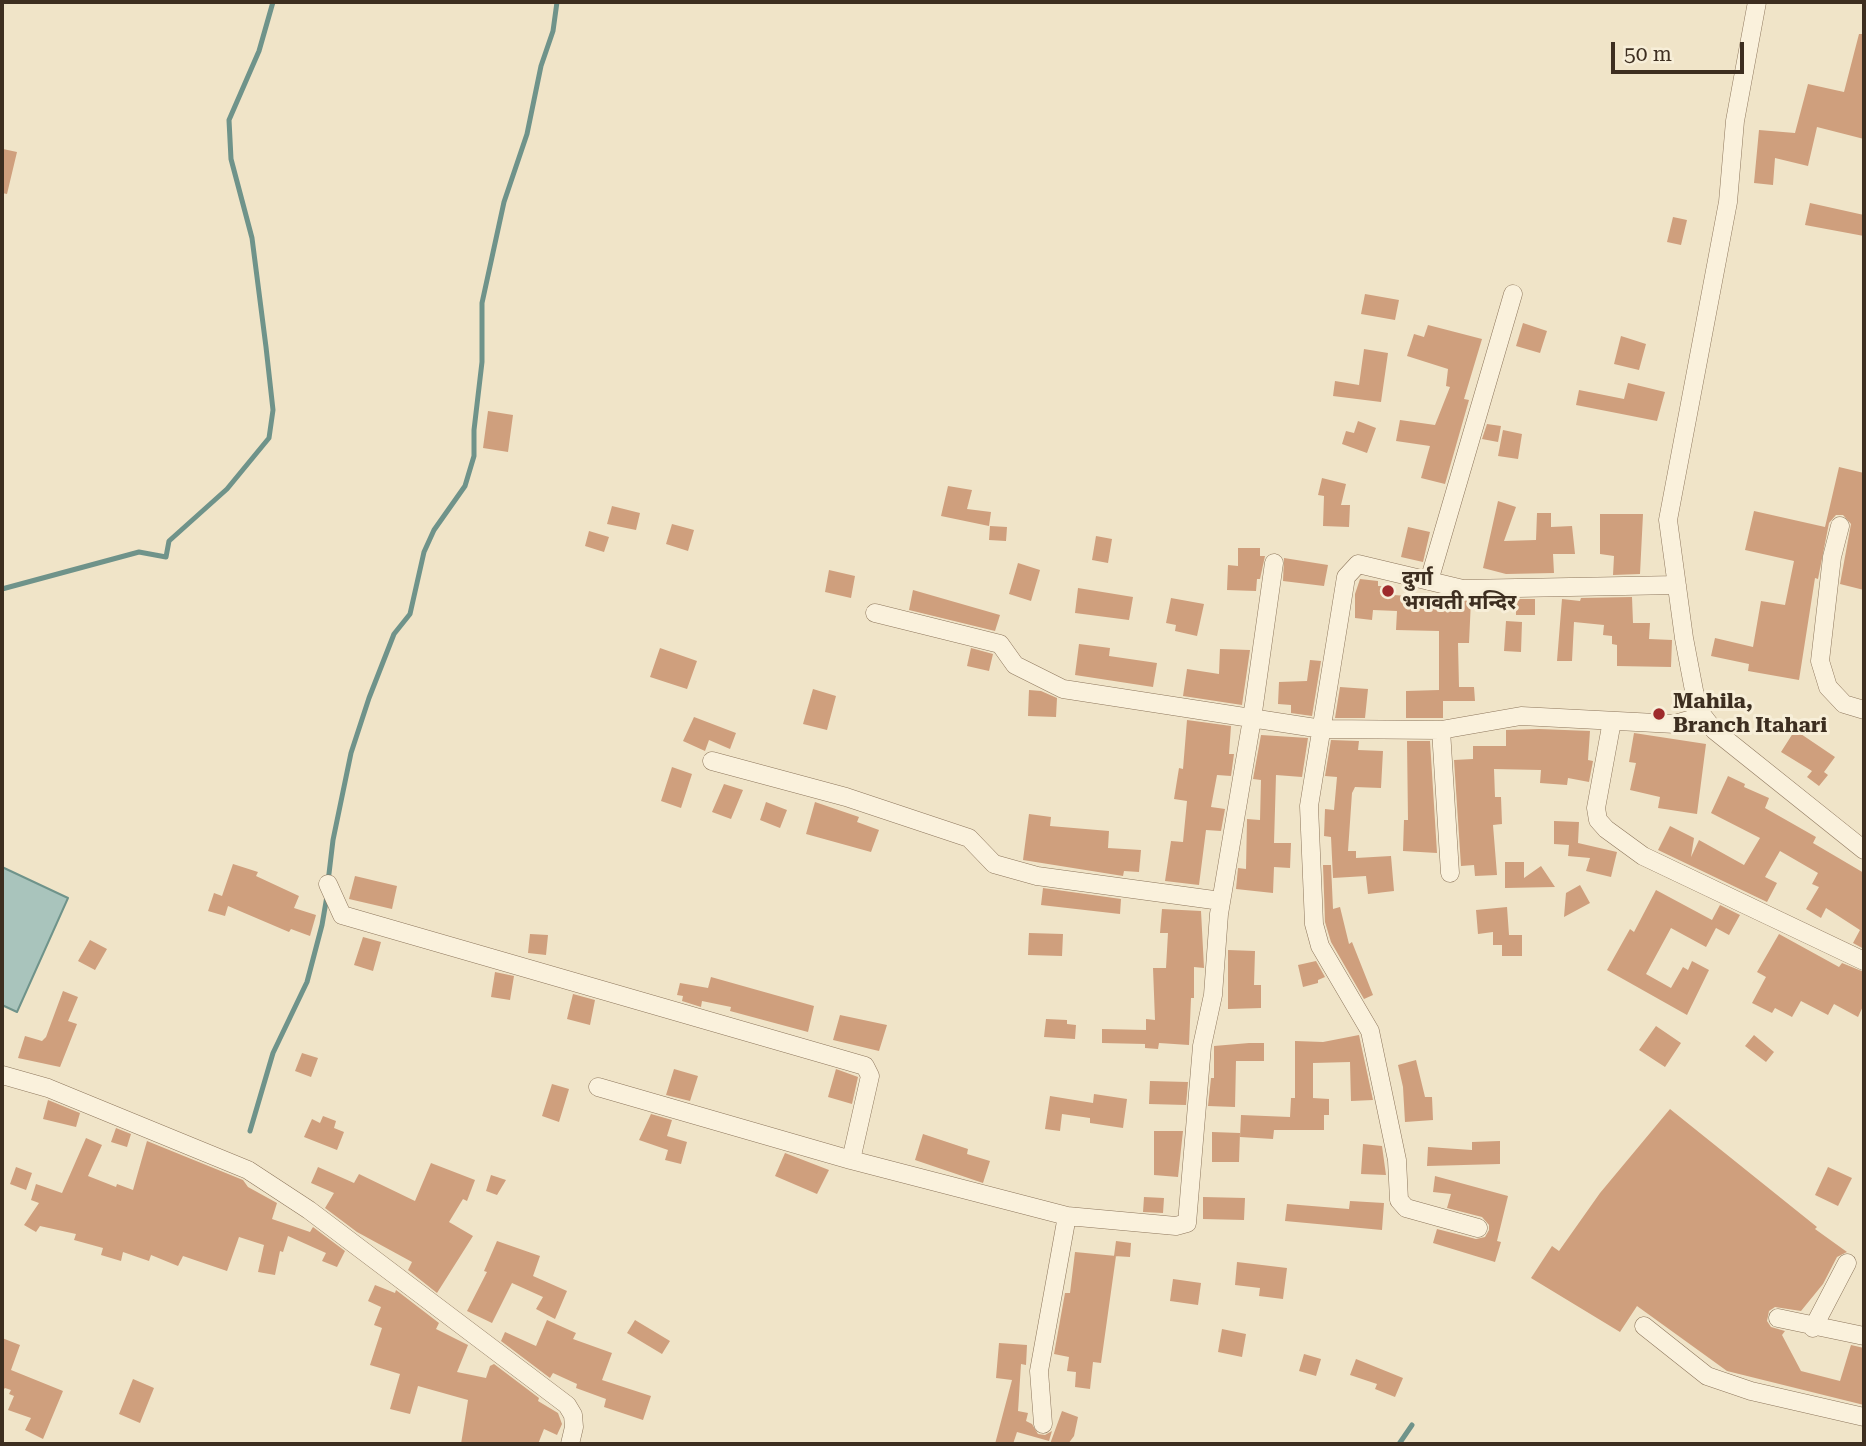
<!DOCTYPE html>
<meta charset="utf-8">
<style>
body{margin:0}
#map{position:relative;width:1866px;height:1446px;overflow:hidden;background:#f0e4c8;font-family:"Roboto Serif",serif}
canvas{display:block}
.frame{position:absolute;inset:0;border:4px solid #3d2e20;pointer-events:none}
.scale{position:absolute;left:1611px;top:42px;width:133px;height:32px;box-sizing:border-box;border:4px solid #3d2e20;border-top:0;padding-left:9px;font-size:21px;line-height:24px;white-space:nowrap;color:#3d2e20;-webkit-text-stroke:5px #f7eed8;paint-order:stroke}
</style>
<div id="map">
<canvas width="1866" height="1446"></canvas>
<div class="frame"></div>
<div class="scale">50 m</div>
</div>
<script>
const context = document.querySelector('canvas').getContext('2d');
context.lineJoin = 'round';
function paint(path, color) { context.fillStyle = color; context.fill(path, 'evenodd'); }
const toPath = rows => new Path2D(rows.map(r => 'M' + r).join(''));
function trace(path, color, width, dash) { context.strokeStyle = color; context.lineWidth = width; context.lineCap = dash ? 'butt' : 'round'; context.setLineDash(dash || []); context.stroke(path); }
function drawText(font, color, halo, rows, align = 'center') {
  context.font = font + ' "Roboto Serif","Noto Sans Devanagari",serif'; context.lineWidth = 6; context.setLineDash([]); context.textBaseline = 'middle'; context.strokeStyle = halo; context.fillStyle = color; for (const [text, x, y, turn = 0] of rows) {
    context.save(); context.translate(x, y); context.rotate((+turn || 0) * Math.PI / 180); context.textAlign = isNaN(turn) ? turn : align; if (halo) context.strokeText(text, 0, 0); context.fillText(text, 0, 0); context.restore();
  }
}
const water = toPath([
 [2,867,68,898,17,1012,2,1005,2,867]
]);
paint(water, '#a9c4bc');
trace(water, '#6f938a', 2);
trace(toPath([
 [2,589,139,552,166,557,169,541,227,489,269,438,273,410,266,347,252,238,231,159,229,120,259,51,273,2],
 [328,882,333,840,351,753,369,698,394,634,410,614,424,552,434,530,465,486,474,456,474,430,482,362,482,303,504,202,527,134,541,66,553,31,557,2],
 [250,1131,273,1053,307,982,322,925,327,896],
 [1399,1444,1412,1425]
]), '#6f938a', 5);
paint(toPath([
 [1859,34,1864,34,1864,139,1817,127,1808,166,1775,158,1773,185,1754,183,1759,130,1795,133,1808,84,1844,92],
 [3,149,17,152,7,194,2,193],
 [1810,203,1864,215,1864,236,1805,225],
 [1673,217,1687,220,1681,245,1667,242],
 [1365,294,1399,300,1395,320,1361,314],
 [1523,323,1547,331,1540,353,1516,346],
 [1428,325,1482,339,1464,399,1469,400,1445,484,1421,478,1430,446,1396,441,1400,420,1435,425,1450,387,1446,386,1448,369,1407,356,1414,334,1424,337],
 [1621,336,1646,344,1639,370,1614,364],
 [1364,349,1388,353,1381,402,1333,396,1335,381,1359,385],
 [1628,383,1665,392,1657,421,1576,405,1579,390,1624,399],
 [488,411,513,415,508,452,483,448],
 [1358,421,1376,428,1367,453,1342,444,1346,431,1354,433],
 [1487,424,1501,426,1498,442,1482,439],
 [1503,430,1522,434,1518,459,1498,456],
 [1839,467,1864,473,1864,590,1840,584,1851,524,1843,515,1836,515,1829,523,1818,579,1815,578,1799,680,1748,671,1749,664,1711,656,1715,638,1753,647,1761,601,1785,605,1794,561,1745,550,1754,511,1825,527],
 [1322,478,1346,484,1341,505,1350,505,1349,527,1323,526,1324,496,1318,495],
 [948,486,972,490,967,509,991,512,989,526,941,516],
 [1498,501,1516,507,1504,541,1536,540,1537,513,1551,513,1551,527,1572,526,1575,554,1553,554,1554,573,1506,574,1483,568],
 [612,506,640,513,636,530,607,524],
 [1600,514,1643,514,1640,574,1613,575,1614,556,1600,554],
 [672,524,694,530,688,551,666,544],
 [990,526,1007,527,1006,541,989,540],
 [1408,527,1430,532,1423,562,1401,557],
 [589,531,609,537,604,552,585,546],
 [1096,536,1112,539,1108,563,1092,560],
 [1238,548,1260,548,1260,556,1265,556,1260,579,1257,579,1256,591,1227,590,1228,565,1238,566],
 [1284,558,1328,565,1324,586,1283,581],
 [1018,563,1040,570,1031,601,1009,594],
 [829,570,855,576,851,598,825,592],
 [1360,579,1378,581,1378,586,1393,586,1393,595,1471,600,1469,643,1458,643,1459,687,1474,687,1475,701,1443,701,1443,718,1406,718,1406,691,1439,690,1439,631,1396,630,1397,611,1373,610,1372,620,1355,618,1355,594],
 [1078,588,1133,597,1129,620,1075,613],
 [913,590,1000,615,995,631,909,610],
 [1632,597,1633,623,1650,623,1649,639,1672,640,1671,667,1617,666,1617,645,1612,644,1612,636,1603,635,1604,625,1574,622,1572,661,1557,661,1562,599,1580,601,1581,598],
 [1171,598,1204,604,1197,636,1175,631,1176,625,1166,623],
 [1516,599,1535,599,1535,615,1516,615],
 [1506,621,1522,622,1521,652,1504,651],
 [1079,644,1110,648,1109,656,1157,663,1153,687,1075,675],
 [660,648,697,661,687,689,650,677],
 [971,648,993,654,989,671,967,666],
 [1220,649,1250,650,1242,705,1183,696,1187,669,1219,674],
 [1310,660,1321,661,1312,716,1291,713,1291,705,1278,704,1279,682,1307,681],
 [1340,687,1368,689,1365,718,1335,718],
 [813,689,836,696,827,730,803,724],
 [1029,690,1041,691,1057,698,1056,717,1028,716],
 [694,717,736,733,730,749,709,740,705,751,683,741],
 [1187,720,1231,726,1229,754,1234,754,1231,776,1217,775,1211,807,1225,809,1221,831,1206,830,1199,885,1165,881,1171,841,1183,842,1187,801,1174,799,1179,768,1183,769],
 [1539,729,1590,731,1588,760,1593,761,1589,782,1568,778,1567,785,1540,783,1541,770,1494,769,1495,797,1501,797,1502,824,1493,825,1497,875,1475,876,1474,865,1461,866,1454,760,1473,759,1473,746,1506,746,1506,730],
 [1795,730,1835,757,1824,772,1828,775,1819,786,1807,777,1812,771,1781,752],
 [1634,733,1706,744,1697,814,1658,808,1660,797,1630,790,1636,763,1629,762],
 [1261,735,1308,738,1302,777,1276,775,1274,843,1291,843,1290,868,1274,867,1273,893,1236,889,1238,868,1246,869,1247,819,1260,820,1261,780,1253,779],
 [1331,740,1359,741,1358,750,1383,751,1381,788,1355,787,1352,793,1348,851,1356,851,1356,858,1391,856,1394,891,1368,894,1366,876,1333,878,1331,837,1324,836,1325,809,1334,810,1337,777,1325,776],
 [1407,741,1430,741,1437,853,1403,851,1404,820,1408,820],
 [672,767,692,774,681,808,661,801],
 [1728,776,1745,784,1744,787,1769,798,1765,808,1816,837,1813,843,1864,873,1864,949,1853,943,1860,930,1826,908,1821,918,1806,909,1819,887,1812,884,1818,873,1780,851,1765,877,1777,883,1767,902,1658,850,1670,826,1694,838,1691,857,1699,840,1744,865,1760,838,1711,813],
 [724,784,743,790,731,819,712,812],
 [766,802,787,810,780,828,760,820],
 [815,802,859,817,857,822,879,830,871,852,806,834],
 [1029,814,1051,817,1050,826,1109,831,1108,848,1141,850,1139,872,1124,871,1123,876,1023,860],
 [1554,821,1579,822,1578,843,1617,852,1611,877,1586,871,1590,858,1568,856,1569,845,1554,844],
 [1505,862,1524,862,1524,878,1541,866,1555,887,1505,888],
 [233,864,258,872,256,876,299,896,294,908,316,915,310,936,291,929,289,932,228,906,225,916,208,911,214,893,222,896],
 [1323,865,1331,865,1333,909,1340,907,1349,944,1352,942,1373,995,1364,999,1331,942,1325,922],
 [355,876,397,886,392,909,349,899],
 [1580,885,1590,903,1564,917,1566,893],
 [1043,888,1121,899,1120,914,1041,905],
 [1656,890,1712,920,1720,905,1740,915,1729,935,1716,928,1706,947,1671,928,1646,974,1671,988,1683,967,1688,970,1692,961,1709,970,1687,1015,1607,970,1630,929,1634,932],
 [1507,907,1509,935,1522,935,1522,956,1502,956,1502,945,1493,945,1493,932,1478,934,1476,910],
 [1162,909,1201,911,1204,968,1194,967,1194,998,1191,998,1189,1045,1159,1043,1158,1049,1145,1048,1145,1044,1102,1043,1102,1029,1146,1030,1146,1019,1155,1020,1153,968,1166,968,1168,933,1160,933],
 [1029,933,1063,934,1062,956,1028,955],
 [530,934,548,935,546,955,528,953],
 [1779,934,1839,967,1842,963,1864,972,1864,1004,1858,1017,1834,1004,1828,1015,1801,1001,1792,1017,1775,1008,1772,1013,1752,1003,1766,977,1757,972],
 [363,937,381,942,373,971,354,965],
 [90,940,107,949,95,970,78,961],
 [1228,950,1255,951,1254,985,1261,985,1261,1008,1228,1009],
 [1316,961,1325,977,1318,980,1318,983,1303,987,1298,965],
 [495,972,514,976,510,1000,491,997],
 [711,977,814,1006,808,1032,730,1011,731,1007,702,1001,701,1007,682,1001,683,996,677,995,680,983,708,988],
 [63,991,78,997,68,1021,77,1024,60,1067,18,1058,25,1036,42,1041,46,1037],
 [573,994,595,1000,590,1025,567,1019],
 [840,1015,887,1025,879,1051,833,1040],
 [1046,1019,1067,1020,1067,1024,1076,1025,1075,1039,1044,1037],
 [1656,1026,1681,1043,1665,1067,1639,1050],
 [1359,1035,1373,1100,1351,1101,1350,1062,1313,1063,1313,1098,1329,1099,1329,1115,1324,1115,1324,1130,1274,1130,1273,1139,1240,1137,1241,1115,1290,1117,1291,1098,1295,1098,1295,1041,1323,1042],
 [1754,1035,1774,1052,1766,1062,1745,1046],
 [1249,1043,1264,1043,1264,1061,1236,1061,1235,1107,1208,1106,1211,1078,1214,1078,1214,1046],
 [302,1053,318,1058,311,1077,295,1071],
 [1416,1060,1425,1097,1432,1097,1433,1120,1405,1122,1403,1087,1398,1065],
 [674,1069,698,1076,690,1101,666,1095],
 [836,1069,858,1077,852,1104,828,1097],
 [1150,1081,1188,1082,1186,1105,1149,1104],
 [552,1084,569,1089,559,1122,542,1116],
 [1094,1094,1127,1099,1123,1128,1090,1123,1090,1118,1062,1114,1060,1131,1045,1129,1050,1096,1093,1103],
 [48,1100,80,1113,76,1127,43,1119],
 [1670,1109,1817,1227,1815,1229,1847,1252,1837,1257,1823,1284,1801,1311,1775,1307,1769,1311,1767,1321,1771,1327,1785,1331,1782,1335,1801,1371,1840,1381,1851,1345,1864,1348,1864,1405,1727,1371,1637,1306,1620,1332,1531,1278,1552,1246,1559,1251,1600,1193],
 [651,1114,672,1120,667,1136,687,1142,681,1164,665,1160,668,1150,639,1140],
 [323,1116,336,1121,334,1128,344,1132,337,1150,304,1137,312,1119,320,1123],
 [116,1128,131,1134,127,1147,111,1142],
 [1154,1131,1183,1131,1178,1177,1154,1175],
 [1212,1132,1240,1133,1239,1162,1212,1162],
 [923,1134,968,1149,967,1154,990,1161,983,1183,915,1160],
 [86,1138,102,1145,88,1176,116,1187,117,1184,133,1190,147,1141,243,1180,248,1187,277,1203,272,1219,310,1232,313,1227,345,1251,337,1267,322,1261,326,1253,288,1236,283,1252,280,1251,275,1275,258,1272,264,1245,239,1237,227,1271,183,1256,178,1266,151,1255,149,1261,123,1252,121,1261,101,1255,103,1248,74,1240,76,1234,40,1226,36,1232,24,1225,39,1203,31,1200,36,1184,62,1193],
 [1500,1141,1500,1164,1427,1166,1428,1147,1472,1150,1472,1142],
 [1363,1144,1382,1146,1386,1175,1361,1174],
 [785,1153,829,1170,817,1194,775,1176],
 [431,1163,475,1180,467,1201,463,1199,449,1222,473,1236,437,1293,408,1270,412,1262,357,1232,325,1208,334,1193,311,1183,318,1167,354,1183,359,1174,415,1201],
 [16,1167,32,1173,26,1190,10,1184],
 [1828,1167,1852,1178,1838,1206,1815,1195],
 [491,1175,506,1180,497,1195,486,1191],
 [1435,1176,1508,1196,1497,1241,1501,1242,1495,1262,1433,1243,1437,1229,1476,1239,1485,1237,1489,1230,1489,1225,1482,1217,1447,1208,1451,1194,1433,1192],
 [1144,1197,1164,1198,1163,1213,1143,1212],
 [1203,1197,1245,1198,1244,1220,1203,1219],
 [1350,1201,1384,1203,1382,1230,1285,1221,1287,1204,1349,1209],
 [497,1241,540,1256,533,1276,567,1291,555,1319,536,1309,543,1297,512,1283,492,1323,467,1311,487,1272,484,1271],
 [1116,1241,1131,1243,1130,1257,1114,1256],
 [1075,1252,1116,1256,1101,1363,1093,1362,1090,1389,1075,1387,1076,1372,1067,1371,1069,1357,1054,1354,1065,1293,1070,1293],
 [1237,1262,1287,1268,1283,1299,1259,1296,1260,1288,1235,1285],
 [1173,1279,1201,1283,1198,1305,1170,1301],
 [375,1285,395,1293,396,1290,439,1323,436,1329,468,1345,457,1372,486,1378,490,1366,494,1364,539,1398,538,1401,558,1413,562,1424,557,1435,544,1429,538,1444,461,1444,468,1400,418,1386,410,1414,390,1409,400,1374,370,1365,382,1328,374,1325,381,1307,368,1301],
 [547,1320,576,1333,573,1339,612,1353,602,1380,651,1396,643,1420,604,1407,606,1399,576,1388,577,1384,553,1373,550,1378,501,1341,505,1332,536,1346],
 [635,1320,670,1341,662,1354,627,1333],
 [1222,1329,1246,1334,1242,1357,1218,1352],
 [2,1338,20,1345,11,1370,63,1391,43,1439,25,1430,31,1418,8,1410,14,1396,9,1394,11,1390,5,1388,2,1391],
 [999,1343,1027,1345,1026,1365,1021,1364,1018,1411,1028,1413,1026,1421,1032,1424,1038,1434,1045,1435,1052,1431,1049,1441,1017,1432,1013,1444,995,1444,1012,1380,996,1378],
 [1304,1354,1321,1359,1316,1376,1299,1371],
 [1356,1359,1403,1378,1395,1397,1375,1389,1377,1384,1350,1375],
 [133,1379,154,1388,140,1423,119,1414],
 [1062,1411,1078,1417,1074,1436,1068,1444,1050,1444]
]), '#cf9f7d');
const street = toPath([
 [1757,2,1735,121,1728,202,1668,520,1684,638,1696,701,1703,716,1714,730,1864,850],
 [1840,526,1832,557,1820,661,1828,687,1844,704,1864,710],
 [1429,581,1513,294],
 [875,613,1000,644,1015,665,1063,689,1322,729,1441,730,1521,716,1675,724,1703,716],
 [1612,721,1596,808,1598,820,1606,829,1643,856,1864,961],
 [1441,730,1450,873],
 [712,761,846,797,969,838,994,864,1037,876,1221,901],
 [328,884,342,915,865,1066,870,1076,851,1160],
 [2,1075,48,1088,248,1170,309,1210,567,1405,573,1415,574,1427,570,1444],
 [598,1087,851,1160,1067,1216,1176,1226,1187,1223,1202,1046,1213,995,1219,914,1252,719,1274,563],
 [1478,1228,1406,1208,1399,1200,1397,1160,1370,1031,1320,946,1314,924,1309,806,1346,577,1358,564,1463,589,1677,585],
 [1778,1318,1864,1336],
 [1644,1326,1707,1376,1751,1391,1864,1417],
 [1813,1328,1847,1263],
 [1043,1424,1039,1371,1067,1216]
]);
trace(street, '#8d765c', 19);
trace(street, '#faf1dc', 18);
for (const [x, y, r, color] of [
 [1388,591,7,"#9e2a2b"],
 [1659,714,7,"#9e2a2b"]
]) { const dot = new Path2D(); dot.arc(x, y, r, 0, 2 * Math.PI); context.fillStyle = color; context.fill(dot); trace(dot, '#f7eed8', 2.5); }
drawText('bold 21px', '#3d2e20', '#f7eed8', [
 ["दुर्गा",1402,579],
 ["भगवती मन्दिर",1402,603],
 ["Mahila,",1673,702],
 ["Branch Itahari",1673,726]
], 'left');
</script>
